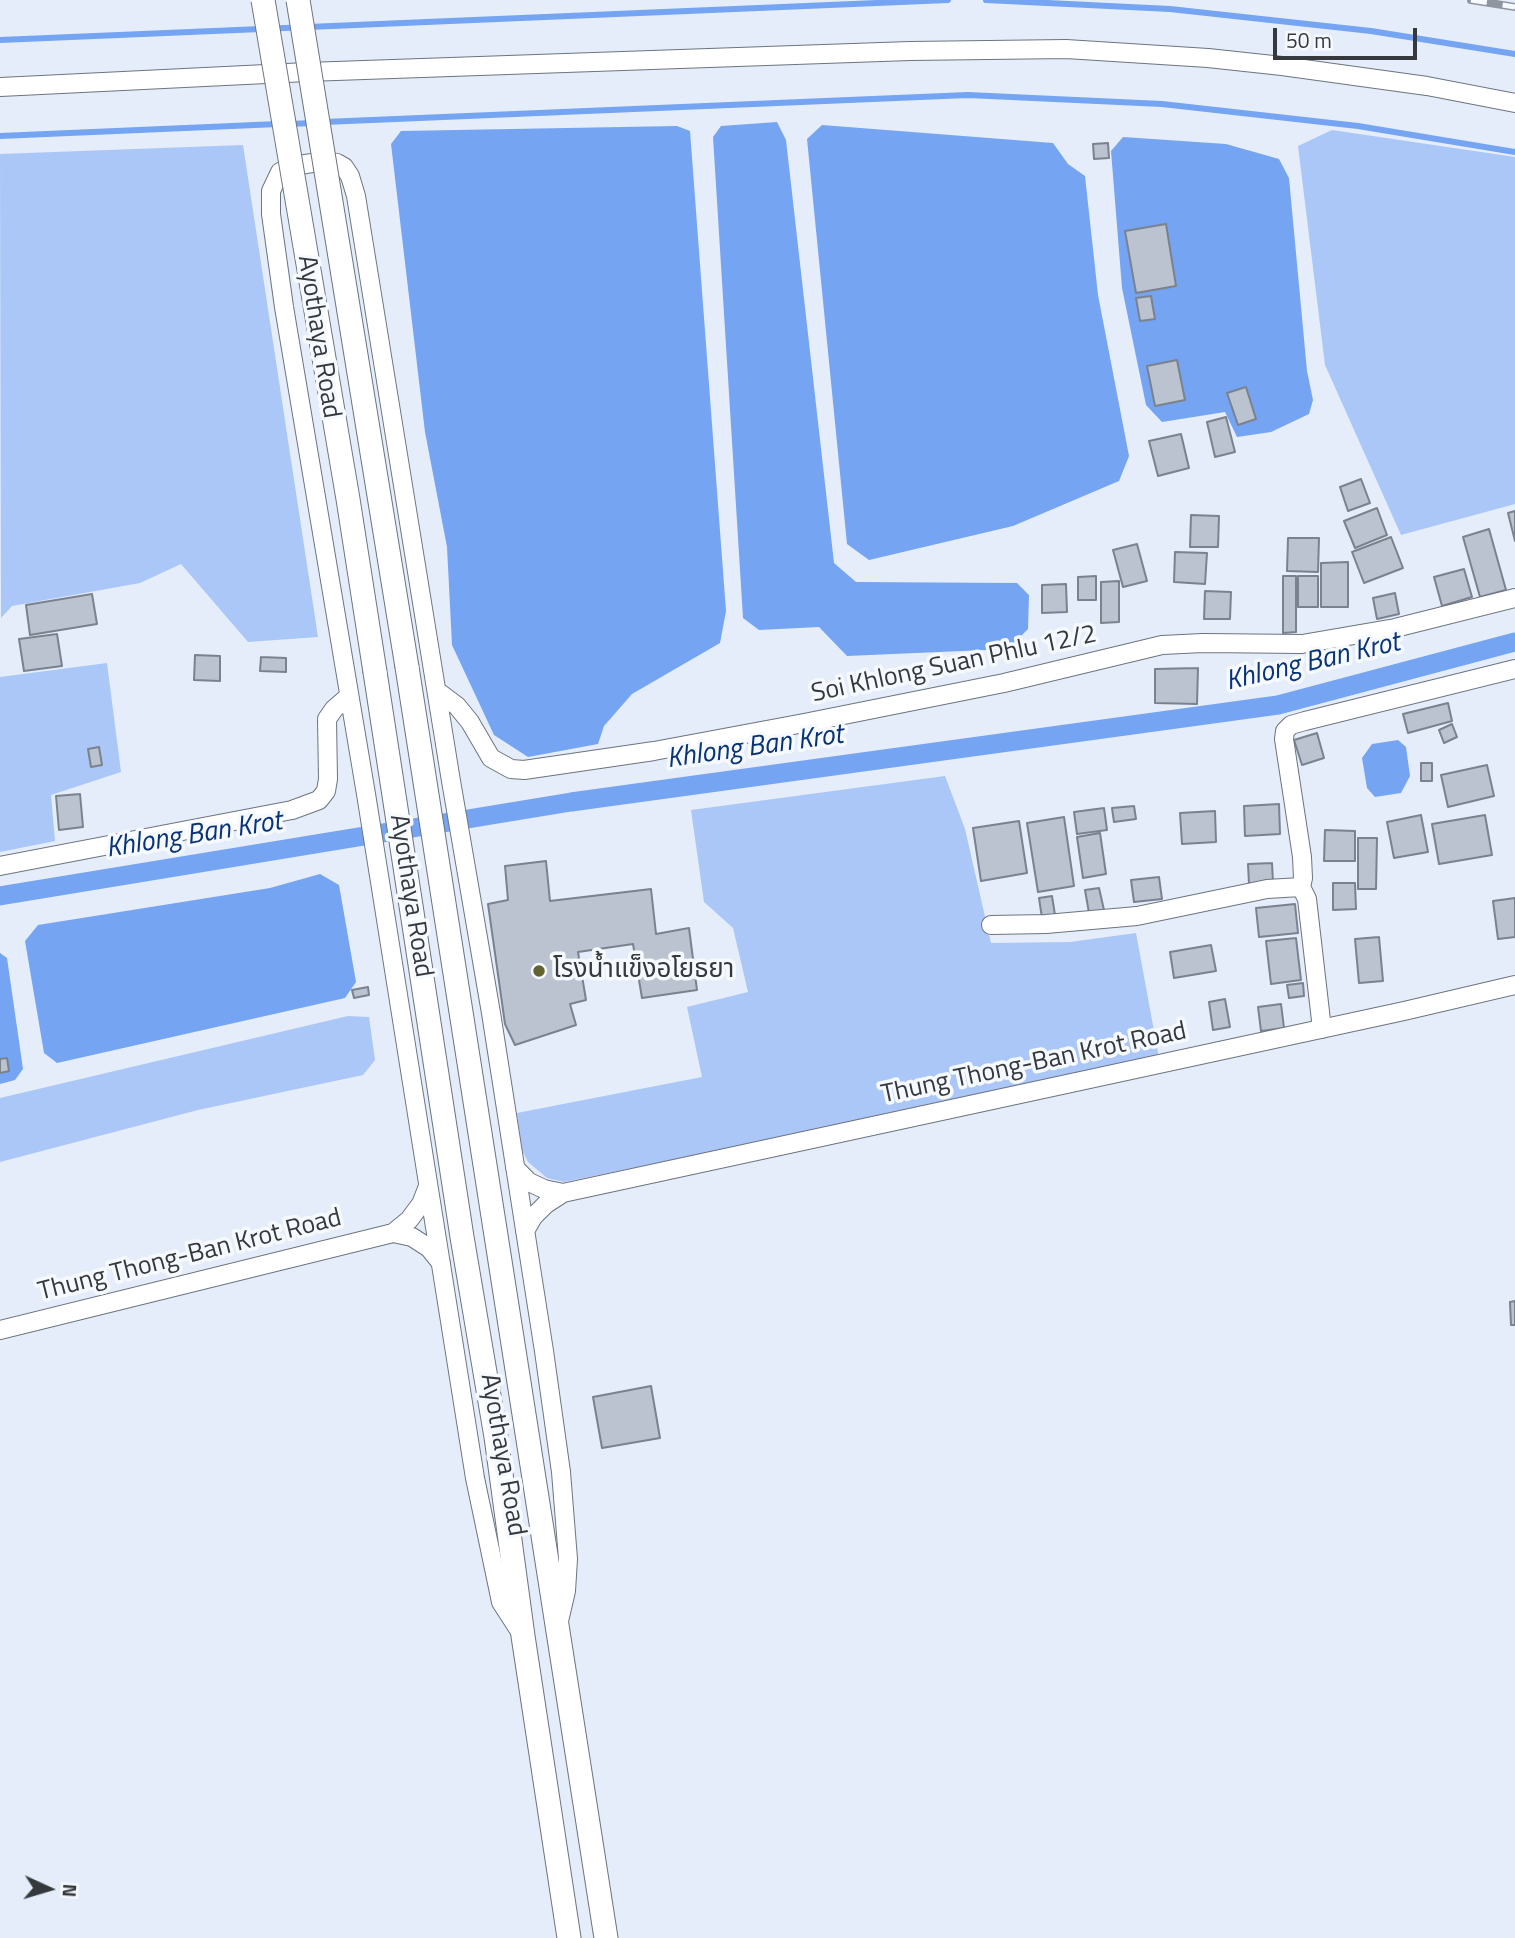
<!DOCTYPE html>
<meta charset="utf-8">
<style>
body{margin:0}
#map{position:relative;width:1515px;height:1938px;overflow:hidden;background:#e5edfa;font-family:"Titillium Web",sans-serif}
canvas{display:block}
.north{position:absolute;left:14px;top:1854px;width:70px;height:70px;-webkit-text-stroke:5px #f6faff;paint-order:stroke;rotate:94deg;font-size:19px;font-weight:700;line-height:28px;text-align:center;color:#35383d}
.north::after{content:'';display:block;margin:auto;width:24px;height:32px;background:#35383d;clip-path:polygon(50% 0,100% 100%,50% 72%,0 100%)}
.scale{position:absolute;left:1273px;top:28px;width:144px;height:32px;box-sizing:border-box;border:4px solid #35383d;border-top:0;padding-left:9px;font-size:21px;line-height:24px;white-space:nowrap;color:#35383d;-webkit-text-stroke:5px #f6faff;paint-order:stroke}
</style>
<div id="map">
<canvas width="1515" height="1938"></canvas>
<div class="north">N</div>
<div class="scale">50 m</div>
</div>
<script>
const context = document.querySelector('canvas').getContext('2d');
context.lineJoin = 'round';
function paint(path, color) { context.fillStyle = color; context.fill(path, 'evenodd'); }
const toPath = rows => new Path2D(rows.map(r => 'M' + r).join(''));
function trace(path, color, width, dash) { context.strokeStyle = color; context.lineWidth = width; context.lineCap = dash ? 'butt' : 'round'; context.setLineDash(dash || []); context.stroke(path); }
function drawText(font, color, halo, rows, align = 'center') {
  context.font = font + ' "Titillium Web","Noto Sans Thai",sans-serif'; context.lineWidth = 7; context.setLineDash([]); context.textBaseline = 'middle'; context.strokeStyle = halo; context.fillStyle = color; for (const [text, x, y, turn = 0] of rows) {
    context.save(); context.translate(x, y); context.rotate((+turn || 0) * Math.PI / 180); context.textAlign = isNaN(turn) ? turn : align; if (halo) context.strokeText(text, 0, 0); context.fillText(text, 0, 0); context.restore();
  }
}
paint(toPath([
 [1332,130,1515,157,1515,504,1401,535,1325,365,1298,146],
 [243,145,318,637,248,642,181,564,140,583,12,606,1,618,0,154],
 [107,663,121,772,51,795,55,841,0,852,0,677],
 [945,776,965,829,991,943,1070,942,1136,933,1159,1058,994,1094,564,1182,547,1178,528,1162,522,1150,517,1113,702,1077,687,1007,748,992,733,928,704,902,691,810],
 [348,1016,369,1017,375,1060,363,1075,198,1110,0,1162,0,1098]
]), '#aac7f7');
paint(toPath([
 [777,122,786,140,834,563,856,582,1017,583,1029,595,1028,629,1008,649,847,656,819,627,759,630,743,618,713,137,721,126],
 [822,125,1053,143,1068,164,1085,176,1098,295,1129,456,1119,481,1013,526,869,560,847,544,807,139],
 [677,126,690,131,726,611,720,643,632,694,604,726,598,744,528,757,494,735,452,645,447,547,425,432,391,144,401,131],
 [1123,137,1226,144,1279,159,1289,178,1307,371,1313,400,1309,414,1271,432,1237,437,1225,412,1162,422,1146,405,1122,288,1111,151],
 [1398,740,1406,747,1410,776,1401,793,1375,797,1367,788,1362,758,1372,744],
 [320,874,339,885,356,982,345,998,57,1063,44,1053,25,941,38,925,270,888],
 [0,953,7,958,23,1069,15,1080,0,1084]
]), '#75a4f2');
trace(toPath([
 [986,0,1170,9,1371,31,1515,54],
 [0,40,948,0],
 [324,122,968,95,1162,104,1358,126,1515,152],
 [289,124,313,123],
 [0,136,278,124]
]), '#75a4f2', 6);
trace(toPath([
 [0,896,571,802,1278,705,1515,642]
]), '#75a4f2', 19);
const building = toPath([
 [1108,143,1109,158,1094,159,1093,144,1108,143],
 [1166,224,1176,286,1136,293,1125,231,1166,224],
 [1151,296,1155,319,1140,321,1136,298,1151,296],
 [1177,360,1185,400,1155,406,1147,366,1177,360],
 [1246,387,1256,419,1238,425,1227,393,1246,387],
 [1226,417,1235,452,1215,457,1207,422,1226,417],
 [1181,434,1189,468,1158,476,1149,441,1181,434],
 [1361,479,1370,503,1348,511,1340,487,1361,479],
 [1377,508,1387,535,1355,548,1344,521,1377,508],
 [1515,511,1515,541,1508,513,1515,511],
 [1191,515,1219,516,1218,547,1190,547,1191,515],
 [1489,529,1506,590,1480,597,1463,537,1489,529],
 [1391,537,1403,568,1364,583,1352,552,1391,537],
 [1288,538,1319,538,1318,572,1287,571,1288,538],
 [1137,544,1147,581,1123,587,1113,550,1137,544],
 [1175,552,1207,553,1205,584,1174,582,1175,552],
 [1348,562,1348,607,1321,607,1321,563,1348,562],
 [1464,569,1472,597,1442,606,1434,577,1464,569],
 [1096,576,1096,600,1078,600,1078,577,1096,576],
 [1283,576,1296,576,1296,632,1283,633,1283,576],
 [1298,576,1318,576,1318,607,1298,607,1298,576],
 [1119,581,1119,622,1101,623,1101,582,1119,581],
 [1066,584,1067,612,1042,613,1042,585,1066,584],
 [1205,591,1231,592,1230,619,1204,619,1205,591],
 [1395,593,1399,614,1377,619,1373,598,1395,593],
 [92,594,97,624,30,635,26,605,92,594],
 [57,634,62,666,24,671,19,639,57,634],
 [195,655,220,656,220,681,194,680,195,655],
 [261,657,286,658,286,672,260,671,261,657],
 [1198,668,1197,704,1155,703,1155,669,1198,668],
 [1448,703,1452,721,1408,733,1403,714,1448,703],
 [1452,724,1457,737,1444,743,1439,730,1452,724],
 [1317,733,1324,758,1302,765,1294,740,1317,733],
 [99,747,102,765,91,767,88,749,99,747],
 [1421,763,1432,763,1432,781,1421,781,1421,763],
 [1487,765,1494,796,1448,807,1441,775,1487,765],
 [80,794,83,827,59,830,56,796,80,794],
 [1279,804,1280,834,1245,836,1244,806,1279,804],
 [1134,806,1136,819,1114,822,1112,808,1134,806],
 [1104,808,1107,830,1077,834,1074,812,1104,808],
 [1215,811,1216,842,1182,844,1180,813,1215,811],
 [1421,815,1428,852,1394,858,1387,822,1421,815],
 [1485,815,1492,855,1439,864,1432,824,1485,815],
 [1064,817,1074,886,1038,892,1027,823,1064,817],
 [1019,821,1027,873,981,881,973,828,1019,821],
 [1325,830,1355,831,1355,861,1324,861,1325,830],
 [1100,833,1106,874,1083,878,1077,837,1100,833],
 [1358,838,1377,838,1376,889,1358,889,1358,838],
 [546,861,550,901,651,889,656,934,689,928,697,990,642,998,633,944,578,952,586,1000,570,1004,576,1025,515,1045,505,1024,488,904,508,900,505,866,546,861],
 [1272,863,1273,882,1249,884,1248,864,1272,863],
 [1159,877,1162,899,1134,902,1131,880,1159,877],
 [1333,883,1355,883,1356,909,1333,910,1333,883],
 [1099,888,1104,910,1089,913,1085,890,1099,888],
 [1052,896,1055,915,1042,918,1039,898,1052,896],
 [1515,898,1515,937,1498,939,1493,901,1515,898],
 [1295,904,1298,933,1259,937,1256,908,1295,904],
 [1379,937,1383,981,1359,983,1355,939,1379,937],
 [1296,938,1301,980,1271,984,1266,941,1296,938],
 [1211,945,1216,971,1174,978,1170,952,1211,945],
 [1303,983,1304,996,1289,998,1287,985,1303,983],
 [368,987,369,995,354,998,352,990,368,987],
 [1225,999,1230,1027,1213,1030,1209,1002,1225,999],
 [1281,1004,1284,1028,1261,1031,1258,1007,1281,1004],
 [7,1058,9,1071,0,1073,0,1059,7,1058],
 [1515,1301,1515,1325,1511,1325,1510,1302,1515,1301],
 [651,1386,660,1438,602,1448,593,1397,651,1386]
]);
paint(building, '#bbc3d0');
trace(building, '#7a828d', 2);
const minor = toPath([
 [0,87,307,72,910,51,1066,49,1208,58,1282,66,1427,86,1515,103],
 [437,691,457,706,470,722,491,758,511,769,524,770,654,751,804,723,1004,683,1162,645,1203,643,1302,644,1395,628,1515,598],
 [0,866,292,810,319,800,326,791,328,779,327,719,334,709,349,696],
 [1301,887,1303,878,1302,857,1284,739,1285,731,1291,725,1305,721,1515,669],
 [991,925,1046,924,1137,916,1267,889,1301,887,1307,899,1322,1029],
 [515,1168,529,1182,544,1189,563,1193],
 [525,1231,533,1217,546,1204,563,1193,1404,1011,1515,985],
 [393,1233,412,1237,429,1248,441,1263],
 [0,1330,393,1233,409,1220,421,1204,428,1186],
 [523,1636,501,1602,475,1478,366,794,284,307,271,214,271,191,280,172,293,166,325,161,337,163,344,167,350,176,356,196,451,781,491,1013,544,1351,561,1472,568,1559,566,1591,559,1621]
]);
const major = toPath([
 [407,667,606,1938],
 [375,672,462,1237,496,1437,523,1636,569,1938]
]);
trace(minor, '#6c747f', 20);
trace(major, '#6c747f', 25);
trace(minor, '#fff', 18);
trace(major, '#fff', 23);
const rail = toPath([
 [1471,0,1515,7]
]);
trace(rail, '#90969f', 8);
trace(rail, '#f6faff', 5, [16]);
const majorBridge = toPath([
 [263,0,348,499,375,672],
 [298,0,407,667]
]);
trace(majorBridge, '#6c747f', 25, []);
trace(majorBridge, '#fff', 23);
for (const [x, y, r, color] of [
 [539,971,7,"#626331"]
]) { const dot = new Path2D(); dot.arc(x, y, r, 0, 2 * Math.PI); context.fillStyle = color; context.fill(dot); trace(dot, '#f6faff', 2.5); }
drawText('26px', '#35383d', '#f6faff', [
 ["Ayothaya Road",318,337,81],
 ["Soi Khlong Suan Phlu 12/2",954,665,-12],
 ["Ayothaya Road",410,896,81],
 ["Thung Thong-Ban Krot Road",1034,1064,-12],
 ["Thung Thong-Ban Krot Road",190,1256,-14],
 ["Ayothaya Road",502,1455,80]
]);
drawText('26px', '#35383d', '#f6faff', [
 ["โรงน้ำแข็งอโยธยา",553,971]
], 'left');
drawText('italic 28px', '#093377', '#f6faff', [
 ["Khlong Ban Krot",1313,663,-13],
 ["Khlong Ban Krot",755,748,-8],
 ["Khlong Ban Krot",194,836,-9]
]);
</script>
